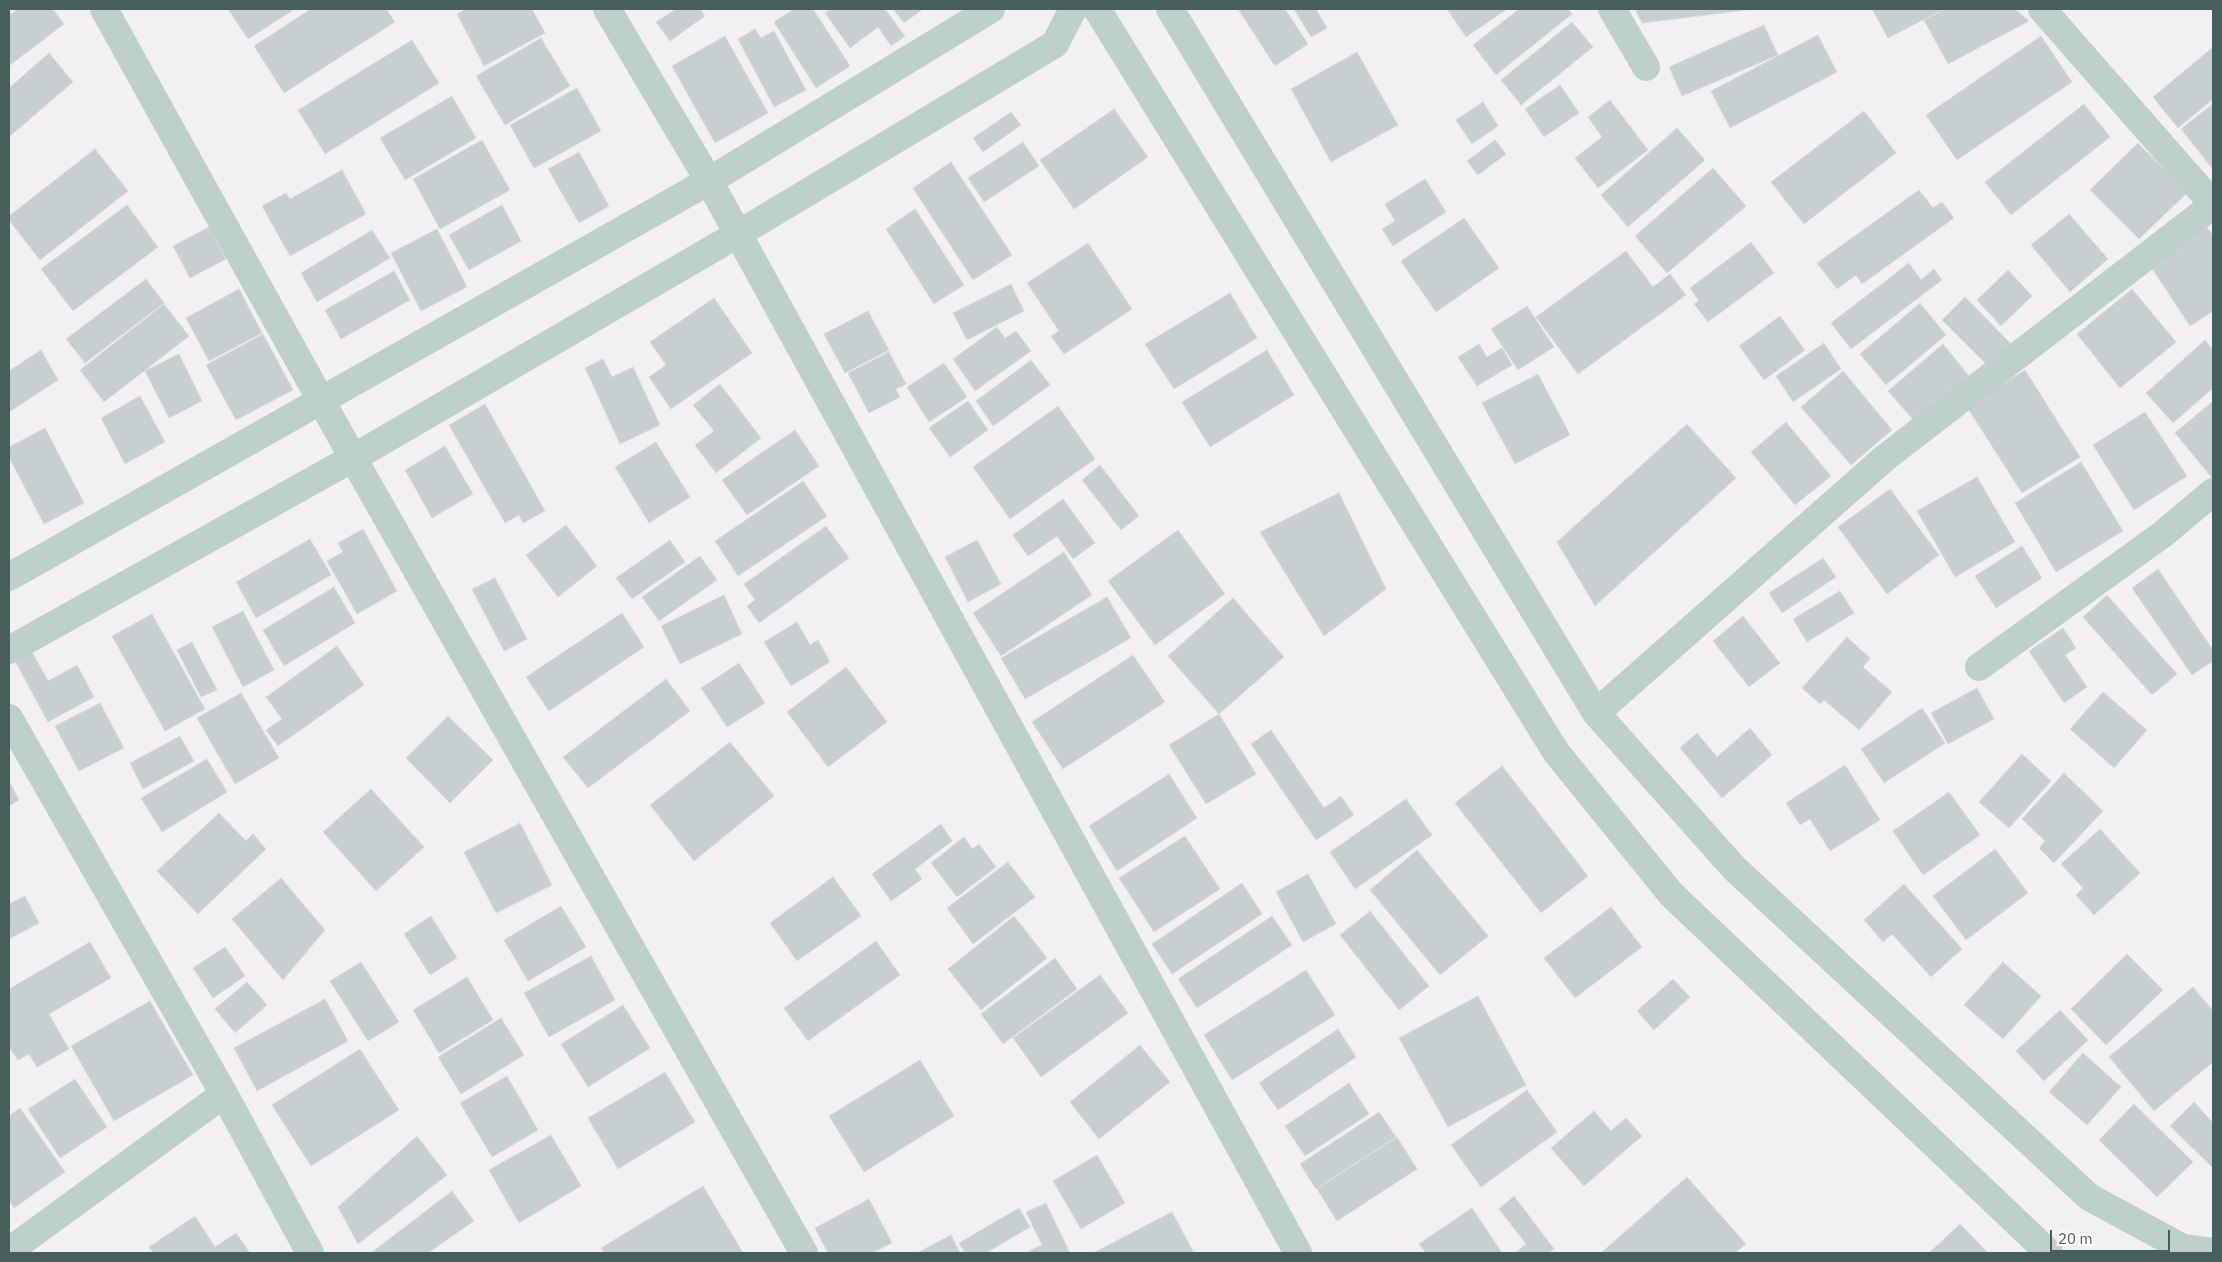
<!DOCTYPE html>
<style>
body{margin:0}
#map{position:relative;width:2222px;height:1262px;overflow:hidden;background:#f3f0f2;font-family:"IBM Plex Sans",sans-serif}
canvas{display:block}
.frame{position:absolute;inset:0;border:10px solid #475f5a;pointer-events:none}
.scale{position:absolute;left:2050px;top:1230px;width:120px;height:22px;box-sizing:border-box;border:2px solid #475f5a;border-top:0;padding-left:6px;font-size:15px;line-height:18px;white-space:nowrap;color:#475f5a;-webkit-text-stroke:4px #fff;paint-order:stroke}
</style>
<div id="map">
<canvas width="2222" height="1262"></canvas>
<div class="frame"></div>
<div class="scale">20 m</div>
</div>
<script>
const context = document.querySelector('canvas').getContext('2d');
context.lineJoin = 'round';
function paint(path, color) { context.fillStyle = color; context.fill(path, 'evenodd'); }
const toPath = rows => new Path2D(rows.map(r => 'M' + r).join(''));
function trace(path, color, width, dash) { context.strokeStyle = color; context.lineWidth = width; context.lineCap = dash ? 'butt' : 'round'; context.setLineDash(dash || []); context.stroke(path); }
const building = toPath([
 [18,9,53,9,64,24,9,66,9,15,18,9],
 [228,9,295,9,248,39,228,9],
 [311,9,386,9,395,22,284,93,254,46,311,9],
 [466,9,532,9,545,33,484,66,457,14,466,9],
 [676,9,700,9,705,16,670,41,656,22,676,9],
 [794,9,813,9,850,66,816,88,774,22,794,9],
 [831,9,885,9,905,36,891,46,878,27,850,48,825,13,831,9],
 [893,9,923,9,904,23,893,9],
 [1238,9,1285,9,1308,44,1275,66,1238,9],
 [1294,9,1316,9,1327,28,1311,37,1294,9],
 [1447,9,1507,9,1466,37,1447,9],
 [1519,9,1568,9,1572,14,1496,75,1473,45,1519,9],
 [1635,9,1755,9,1642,23,1635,9],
 [1872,9,1944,9,1888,38,1872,9],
 [1945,9,2015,9,2029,21,1948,64,1924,20,1945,9],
 [1572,22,1593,47,1521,105,1501,80,1572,22],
 [1764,25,1778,55,1682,96,1669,67,1764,25],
 [755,29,761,38,774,31,806,90,774,107,738,39,755,29],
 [1818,35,1837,72,1730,128,1711,91,1818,35],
 [725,36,768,113,715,143,672,66,725,36],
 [2041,36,2072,82,1957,160,1926,115,2041,36],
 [541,38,570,86,505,125,476,76,541,38],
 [412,40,439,83,325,154,298,110,412,40],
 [2213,47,2213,99,2178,128,2153,97,2213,47],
 [1357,52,1398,125,1331,162,1291,89,1357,52],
 [49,53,73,82,9,137,9,88,49,53],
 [1560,85,1579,113,1544,137,1525,109,1560,85],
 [577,88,601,131,534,168,510,125,577,88],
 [452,96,476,138,405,180,380,138,452,96],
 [1610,100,1648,150,1598,188,1575,158,1602,137,1588,117,1610,100],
 [1483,102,1498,126,1472,144,1456,120,1483,102],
 [2084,104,2110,137,2011,215,1985,182,2084,104],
 [2213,104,2213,168,2212,168,2181,129,2213,104],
 [1114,109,1148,157,1074,209,1040,160,1114,109],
 [1864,111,1896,153,1804,224,1771,182,1864,111],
 [1011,112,1021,125,983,152,973,138,1011,112],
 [1677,128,1705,160,1628,227,1601,195,1677,128],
 [482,140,510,190,440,229,413,179,482,140],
 [1495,140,1506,154,1478,175,1467,161,1495,140],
 [1023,142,1039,166,984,202,968,178,1023,142],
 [2138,143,2187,193,2139,239,2090,190,2138,143],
 [95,149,128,191,40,260,9,220,9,216,95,149],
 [579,152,609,206,579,223,548,169,579,152],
 [951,162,1012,255,973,280,913,188,951,162],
 [1713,168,1746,206,1667,273,1635,236,1713,168],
 [342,170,366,214,290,256,262,206,286,193,290,199,342,170],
 [1425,179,1446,212,1393,246,1382,229,1395,221,1385,204,1425,179],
 [1919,190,1933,208,1942,202,1954,218,1862,284,1856,275,1837,289,1817,263,1919,190],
 [127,205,158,247,73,311,41,269,127,205],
 [502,205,521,241,469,270,449,235,502,205],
 [915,209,964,285,934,304,886,229,915,209],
 [2069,214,2108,259,2070,292,2031,245,2069,214],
 [1464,218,1499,268,1436,312,1401,261,1464,218],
 [209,227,226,259,190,278,173,246,209,227],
 [2207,227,2213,236,2213,311,2190,326,2149,264,2207,227],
 [437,229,467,287,421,311,391,253,437,229],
 [372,230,390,258,317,302,301,273,372,230],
 [1751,242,1774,273,1708,322,1694,304,1699,301,1690,288,1751,242],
 [1088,243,1132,309,1064,354,1051,336,1059,331,1027,283,1088,243],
 [1626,251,1653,287,1670,274,1686,295,1578,374,1536,317,1626,251],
 [1909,263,1921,280,1934,269,1942,280,1851,349,1831,323,1909,263],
 [2008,270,2032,296,2001,326,1977,300,2008,270],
 [394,271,410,300,341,339,325,310,394,271],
 [146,279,164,303,85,363,66,339,146,279],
 [1011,284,1024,311,967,340,953,313,1011,284],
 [239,289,262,333,209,361,186,318,239,289],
 [2132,289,2176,342,2120,388,2077,334,2132,289],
 [1230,293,1257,338,1174,389,1145,344,1230,293],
 [1965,297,2012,345,1989,367,1942,320,1965,297],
 [714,298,752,353,671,409,649,377,666,365,650,342,714,298],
 [1920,303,1946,335,1886,385,1860,354,1920,303],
 [164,304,189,336,104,402,80,370,164,304],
 [1527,306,1554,347,1518,370,1491,329,1527,306],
 [868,311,889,350,845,373,824,334,868,311],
 [1780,316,1805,350,1764,380,1739,346,1780,316],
 [997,327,1005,338,1016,331,1031,351,975,391,953,359,997,327],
 [263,334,293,390,236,420,206,365,263,334],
 [2205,340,2213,350,2213,388,2173,423,2146,393,2205,340],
 [1824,343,1841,369,1793,402,1776,376,1824,343],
 [1479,344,1487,357,1502,348,1512,365,1477,386,1458,357,1479,344],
 [1943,344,1969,376,1915,422,1888,391,1943,344],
 [41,350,58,380,9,412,9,371,41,350],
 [1267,350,1294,395,1210,447,1182,402,1267,350],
 [889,352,906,384,896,389,900,397,869,413,848,373,889,352],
 [179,354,202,401,169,418,145,371,179,354],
 [603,359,612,377,633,367,660,425,620,444,585,368,603,359],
 [1031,360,1050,385,993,426,976,401,1031,360],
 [944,363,967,397,929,422,907,387,944,363],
 [2025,370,2080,457,2022,493,1967,407,2025,370],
 [1843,371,1892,430,1851,465,1801,407,1843,371],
 [1538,374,1570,435,1515,464,1482,403,1538,374],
 [720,384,761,438,716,473,695,445,714,431,693,405,720,384],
 [140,396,165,442,125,464,101,418,140,396],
 [968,401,988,430,950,457,929,428,968,401],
 [2213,401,2213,479,2175,433,2213,401],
 [485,404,545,511,523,523,519,515,505,523,449,425,485,404],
 [1058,406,1095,459,1010,519,973,467,1058,406],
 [2145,412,2187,476,2134,510,2093,445,2145,412],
 [1786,422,1831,476,1795,505,1751,452,1786,422],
 [1687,424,1736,478,1595,606,1557,542,1687,424],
 [45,428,84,503,44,524,9,457,9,447,45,428],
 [795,430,819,466,747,515,722,480,795,430],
 [656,442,690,497,649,523,615,467,656,442],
 [445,446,473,494,432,518,405,470,445,446],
 [2081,462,2123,531,2056,572,2015,503,2081,462],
 [1100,465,1139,516,1121,530,1082,480,1100,465],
 [1977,477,2015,542,1955,577,1917,511,1977,477],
 [803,481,827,516,738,576,715,541,803,481],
 [1890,489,1939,555,1887,594,1838,527,1890,489],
 [1339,493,1386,589,1324,636,1260,532,1339,493],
 [1063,499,1095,543,1073,559,1057,536,1028,556,1013,535,1063,499],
 [566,525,597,566,558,597,526,555,566,525],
 [826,526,849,558,759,623,747,606,755,600,744,584,826,526],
 [363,529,397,591,357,614,327,561,343,552,338,543,363,529],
 [1178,530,1225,594,1155,645,1108,581,1178,530],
 [310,539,331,575,256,618,236,582,310,539],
 [670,540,685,562,632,599,616,578,670,540],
 [977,540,1001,584,968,602,945,557,977,540],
 [2022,546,2042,578,1996,608,1975,576,2022,546],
 [1064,552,1092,595,1001,656,973,613,1064,552],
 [700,556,717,580,659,621,642,597,700,556],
 [1823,558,1836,577,1782,613,1769,593,1823,558],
 [2158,569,2213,650,2213,661,2192,675,2132,588,2158,569],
 [495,578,527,639,504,651,472,589,495,578],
 [334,587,355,623,284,666,263,630,334,587],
 [1840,591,1854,613,1807,642,1793,619,1840,591],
 [724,595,742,634,680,664,661,626,724,595],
 [2107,595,2177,674,2152,695,2083,617,2107,595],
 [1107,597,1131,638,1025,699,1001,658,1107,597],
 [1233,598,1284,657,1219,714,1168,656,1233,598],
 [243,611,274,670,243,687,212,627,243,611],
 [622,613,644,647,549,711,526,677,622,613],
 [152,614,205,709,165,731,112,636,152,614],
 [1743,616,1780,663,1749,687,1713,641,1743,616],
 [797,622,810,645,818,640,830,662,791,686,764,642,797,622],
 [2063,628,2076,648,2065,655,2087,687,2064,703,2029,651,2063,628],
 [1847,637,1870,658,1863,667,1892,692,1859,730,1824,700,1820,704,1802,688,1847,637],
 [192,642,217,690,201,697,177,650,192,642],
 [337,646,364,685,278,746,266,730,282,719,266,697,337,646],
 [31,650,48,681,77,665,94,697,48,722,14,659,31,650],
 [1133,655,1165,702,1063,769,1032,722,1133,655],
 [739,663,765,703,727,727,701,688,739,663],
 [846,667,887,722,828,767,787,712,846,667],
 [666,679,690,711,588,788,563,757,666,679],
 [1977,688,1994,719,1948,744,1931,713,1977,688],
 [2103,692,2147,730,2114,768,2070,729,2103,692],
 [241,693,279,758,235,784,197,718,241,693],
 [100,703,124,748,79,771,55,726,100,703],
 [1922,708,1945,743,1884,783,1861,749,1922,708],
 [1219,714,1256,774,1206,804,1169,745,1219,714],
 [448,716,493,760,450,803,406,758,448,716],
 [1750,728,1772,755,1722,798,1680,748,1697,733,1717,757,1750,728],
 [1271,730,1324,808,1341,796,1354,815,1316,840,1251,744,1271,730],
 [180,736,194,761,143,789,130,763,180,736],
 [730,742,774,796,694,861,650,805,730,742],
 [2022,754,2051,781,2009,828,1979,802,2022,754],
 [207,759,227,792,162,832,141,798,207,759],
 [1845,765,1880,820,1830,851,1810,819,1800,825,1786,803,1845,765],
 [1502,766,1588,876,1541,913,1455,803,1502,766],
 [2064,773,2103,811,2054,863,2039,848,2045,841,2022,819,2064,773],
 [1169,774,1197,818,1117,871,1089,826,1169,774],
 [9,781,19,800,9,806,9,781],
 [371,789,424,847,376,891,323,832,371,789],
 [1949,792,1980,835,1923,875,1893,831,1949,792],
 [1406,799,1432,835,1355,889,1330,852,1406,799],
 [219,813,246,841,253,834,266,849,198,914,157,871,219,813],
 [520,823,552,885,496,913,464,852,520,823],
 [941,824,952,841,915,869,922,879,891,901,872,874,941,824],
 [2100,829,2140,873,2094,915,2076,895,2083,888,2061,864,2100,829],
 [1185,836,1220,889,1154,932,1119,878,1185,836],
 [964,837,972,849,979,844,996,867,957,897,931,863,964,837],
 [1995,849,2028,893,1966,940,1933,896,1995,849],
 [1417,850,1488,936,1440,975,1370,890,1417,850],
 [1008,862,1035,897,973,944,947,908,1008,862],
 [1308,874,1336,924,1303,942,1276,892,1308,874],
 [833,877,861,916,797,961,770,923,833,877],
 [281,878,325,930,283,980,232,919,281,878],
 [1242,883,1262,914,1172,974,1152,944,1242,883],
 [1904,884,1962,949,1931,977,1892,934,1883,942,1864,920,1904,884],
 [25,896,39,923,9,939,9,904,25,896],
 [561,906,586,947,528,981,504,940,561,906],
 [1611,907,1642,947,1575,998,1544,958,1611,907],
 [1370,911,1429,986,1399,1010,1340,935,1370,911],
 [431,916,457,958,430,975,404,934,431,916],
 [1014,916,1047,958,981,1010,948,969,1014,916],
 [1272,916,1292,945,1197,1008,1178,979,1272,916],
 [876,941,900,975,808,1041,784,1008,876,941],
 [90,942,111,978,49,1014,69,1049,37,1067,29,1054,18,1060,9,1047,9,989,90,942],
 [225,947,245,976,213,998,193,968,225,947],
 [2127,954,2163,990,2106,1045,2071,1009,2127,954],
 [591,956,615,1000,549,1037,524,993,591,956],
 [1055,958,1077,989,1003,1044,981,1014,1055,958],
 [361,962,399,1022,368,1041,330,981,361,962],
 [2003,962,2041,996,2003,1039,1964,1005,2003,962],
 [1306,970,1335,1015,1232,1080,1204,1035,1306,970],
 [1100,975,1128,1013,1041,1077,1013,1038,1100,975],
 [467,977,493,1020,439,1053,413,1010,467,977],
 [1673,979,1690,997,1654,1030,1637,1011,1673,979],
 [247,982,267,1005,235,1033,215,1009,247,982],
 [2193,987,2213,1011,2213,1062,2154,1111,2109,1057,2193,987],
 [1478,996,1526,1085,1448,1127,1399,1038,1478,996],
 [325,999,348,1041,257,1091,234,1048,325,999],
 [150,1001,193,1075,114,1121,71,1046,150,1001],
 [623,1005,650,1048,588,1087,561,1044,623,1005],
 [2060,1010,2088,1040,2044,1081,2016,1051,2060,1010],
 [501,1018,524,1055,461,1094,438,1057,501,1018],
 [1338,1029,1356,1057,1278,1110,1259,1083,1338,1029],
 [1140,1045,1170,1082,1099,1139,1070,1102,1140,1045],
 [360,1049,399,1110,311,1166,272,1105,360,1049],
 [2083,1053,2121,1087,2087,1125,2049,1092,2083,1053],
 [920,1060,954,1116,864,1172,829,1116,920,1060],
 [665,1072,695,1122,618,1169,588,1118,665,1072],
 [507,1076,538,1130,492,1157,460,1103,507,1076],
 [75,1079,107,1127,60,1158,28,1109,75,1079],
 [1349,1083,1369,1114,1305,1156,1285,1126,1349,1083],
 [1527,1090,1557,1132,1481,1187,1451,1145,1527,1090],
 [2194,1102,2213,1123,2213,1168,2170,1126,2194,1102],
 [2134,1104,2193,1162,2157,1197,2099,1140,2134,1104],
 [20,1108,65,1172,14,1208,9,1200,9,1116,20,1108],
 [1594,1111,1611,1131,1626,1118,1642,1136,1584,1186,1551,1148,1594,1111],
 [1379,1112,1396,1137,1316,1189,1300,1164,1379,1112],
 [551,1135,581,1186,519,1223,489,1170,551,1135],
 [417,1136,447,1175,358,1244,338,1207,417,1136],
 [1397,1137,1417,1169,1337,1221,1317,1189,1397,1137],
 [1097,1155,1125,1203,1081,1229,1053,1181,1097,1155],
 [1687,1177,1746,1244,1735,1253,1601,1253,1687,1177],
 [703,1186,743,1253,604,1253,601,1248,703,1186],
 [452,1191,474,1221,428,1253,371,1253,452,1191],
 [1514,1196,1554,1249,1548,1253,1515,1253,1526,1244,1499,1209,1514,1196],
 [869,1199,892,1243,872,1253,828,1253,815,1228,869,1199],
 [1046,1203,1070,1253,1030,1253,1029,1251,1042,1245,1026,1212,1046,1203],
 [1019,1208,1030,1227,986,1253,965,1253,959,1243,1019,1208],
 [1472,1208,1502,1253,1426,1253,1419,1244,1472,1208],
 [1172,1212,1194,1253,1093,1253,1172,1212],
 [195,1216,215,1247,236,1233,250,1253,154,1253,149,1247,195,1216],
 [1960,1224,1988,1253,1929,1253,1960,1224],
 [951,1235,960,1253,917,1253,951,1235]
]);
paint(building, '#c7cfd0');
trace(building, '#d4dcdc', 1);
trace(toPath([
 [104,9,353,458,804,1253],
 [607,9,709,181,1298,1253],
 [1097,9,1556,752,1671,894,2049,1253],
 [1170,9,1596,713,1734,868,2089,1197,2183,1248,2213,1252],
 [1612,9,1646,67],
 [2042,9,2213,204],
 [9,577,709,181,991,9],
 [9,650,353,458,738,234,1055,44,1073,9],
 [1979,667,2163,534,2213,492],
 [1596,713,1886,457,2213,205],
 [9,718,224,1094,310,1253],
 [9,1251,224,1094]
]), '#bdd0cc', 28);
</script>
